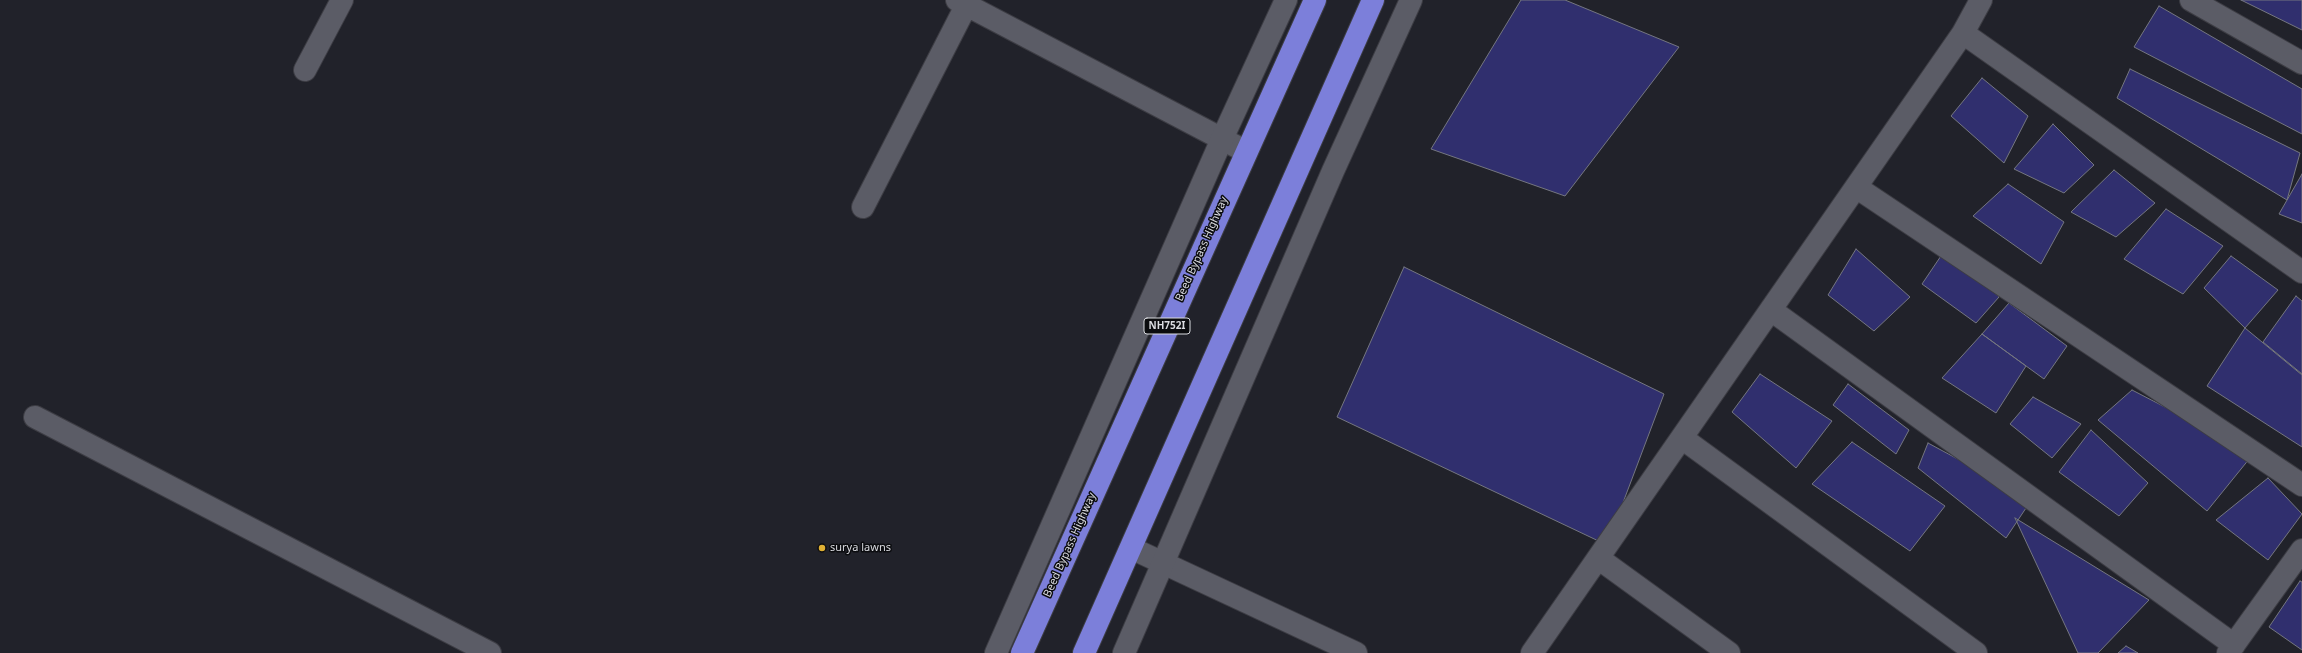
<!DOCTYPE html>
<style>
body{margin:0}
canvas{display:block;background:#21222a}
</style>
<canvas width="2302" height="653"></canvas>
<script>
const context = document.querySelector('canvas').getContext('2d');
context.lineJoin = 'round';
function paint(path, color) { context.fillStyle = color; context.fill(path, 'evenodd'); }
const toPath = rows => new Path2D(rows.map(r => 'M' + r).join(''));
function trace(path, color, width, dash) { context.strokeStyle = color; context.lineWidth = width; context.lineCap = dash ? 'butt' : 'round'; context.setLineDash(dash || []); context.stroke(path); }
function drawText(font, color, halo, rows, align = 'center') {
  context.font = font + ' "Noto Sans",sans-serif'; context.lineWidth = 3; context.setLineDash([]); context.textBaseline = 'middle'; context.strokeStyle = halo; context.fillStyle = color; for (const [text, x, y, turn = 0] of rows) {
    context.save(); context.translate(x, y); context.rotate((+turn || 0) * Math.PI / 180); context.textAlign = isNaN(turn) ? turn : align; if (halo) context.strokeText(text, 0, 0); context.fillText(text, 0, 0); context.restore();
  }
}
const building = toPath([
 [1521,0,1565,0,1679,47,1565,196,1431,149,1521,0],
 [2241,0,2302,0,2302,30,2241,0],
 [2159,6,2302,89,2302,134,2134,47,2159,6],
 [2130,69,2300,153,2287,200,2117,98,2130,69],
 [1982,78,2028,116,2004,163,1951,116,1982,78],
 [2053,124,2094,165,2064,193,2014,169,2053,124],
 [2114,170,2155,203,2116,237,2071,212,2114,170],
 [2302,174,2302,223,2279,214,2302,174],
 [2008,184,2064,222,2041,264,1973,216,2008,184],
 [2166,209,2223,246,2183,294,2124,259,2166,209],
 [1947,247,1999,297,1976,323,1922,284,1947,247],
 [1856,249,1910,297,1874,331,1828,295,1856,249],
 [2231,256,2278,290,2245,328,2204,288,2231,256],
 [1404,267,1664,394,1607,545,1337,417,1404,267],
 [2296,296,2302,301,2302,374,2263,342,2296,296],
 [2009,303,2067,346,2044,379,1982,334,2009,303],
 [2245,328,2302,375,2302,447,2207,386,2245,328],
 [1982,334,2026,366,1996,413,1942,378,1982,334],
 [1760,374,1832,421,1796,468,1732,412,1760,374],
 [1848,384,1909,430,1896,454,1833,405,1848,384],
 [2132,390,2254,453,2207,511,2098,420,2132,390],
 [2033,397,2081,424,2052,458,2010,424,2033,397],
 [2091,430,2148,483,2119,516,2059,472,2091,430],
 [1852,442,1945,506,1910,551,1812,484,1852,442],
 [1928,443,2032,499,2006,538,1918,468,1928,443],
 [2268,478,2302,514,2268,560,2216,520,2268,478],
 [2015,518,2149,600,2098,653,2078,653,2015,518],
 [2300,581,2302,582,2302,650,2269,627,2300,581],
 [2126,646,2138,653,2118,653,2126,646]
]);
paint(building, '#302f6e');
trace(building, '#747680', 1);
const street = toPath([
 [957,0,1245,151],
 [2191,0,2302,63],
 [1963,33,2302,272],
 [305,70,342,0],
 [1856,187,2302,485],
 [863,207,969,0],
 [1771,310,2234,645],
 [35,417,490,653],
 [1682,438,1976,653],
 [1131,548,1356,653],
 [1598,558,1729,653],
 [1532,653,1963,33,1981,0],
 [2228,653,2302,550]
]);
const secondary = toPath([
 [996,653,1222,139,1286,0],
 [1124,653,1333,171,1411,0]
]);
const highway = toPath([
 [1022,653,1315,0],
 [1084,653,1373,0]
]);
trace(street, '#3d3d44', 24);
trace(secondary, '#3d3d44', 24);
trace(highway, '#3d3d44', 24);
trace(street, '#5b5c66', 22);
trace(secondary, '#5b5c66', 22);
trace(highway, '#7c7fda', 22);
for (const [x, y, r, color] of [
 [822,548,4,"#dfb034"]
]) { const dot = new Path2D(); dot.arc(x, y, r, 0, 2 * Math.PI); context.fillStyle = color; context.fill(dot); trace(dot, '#0b0c0f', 1.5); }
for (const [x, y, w] of [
 [1167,326,46]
]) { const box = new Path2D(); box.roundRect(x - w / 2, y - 8, w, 16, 3); context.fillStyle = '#0b0c0f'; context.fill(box); trace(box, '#dadbe0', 1); }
drawText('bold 10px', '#dadbe0', null, [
 ["NH752I",1167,326]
]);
drawText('11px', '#dadbe0', '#0b0c0f', [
 ["Beed Bypass Highway",1202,249,-66],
 ["Beed Bypass Highway",1070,545,-66]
]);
drawText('11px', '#dadbe0', '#0b0c0f', [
 ["surya lawns",830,548]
], 'left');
</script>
